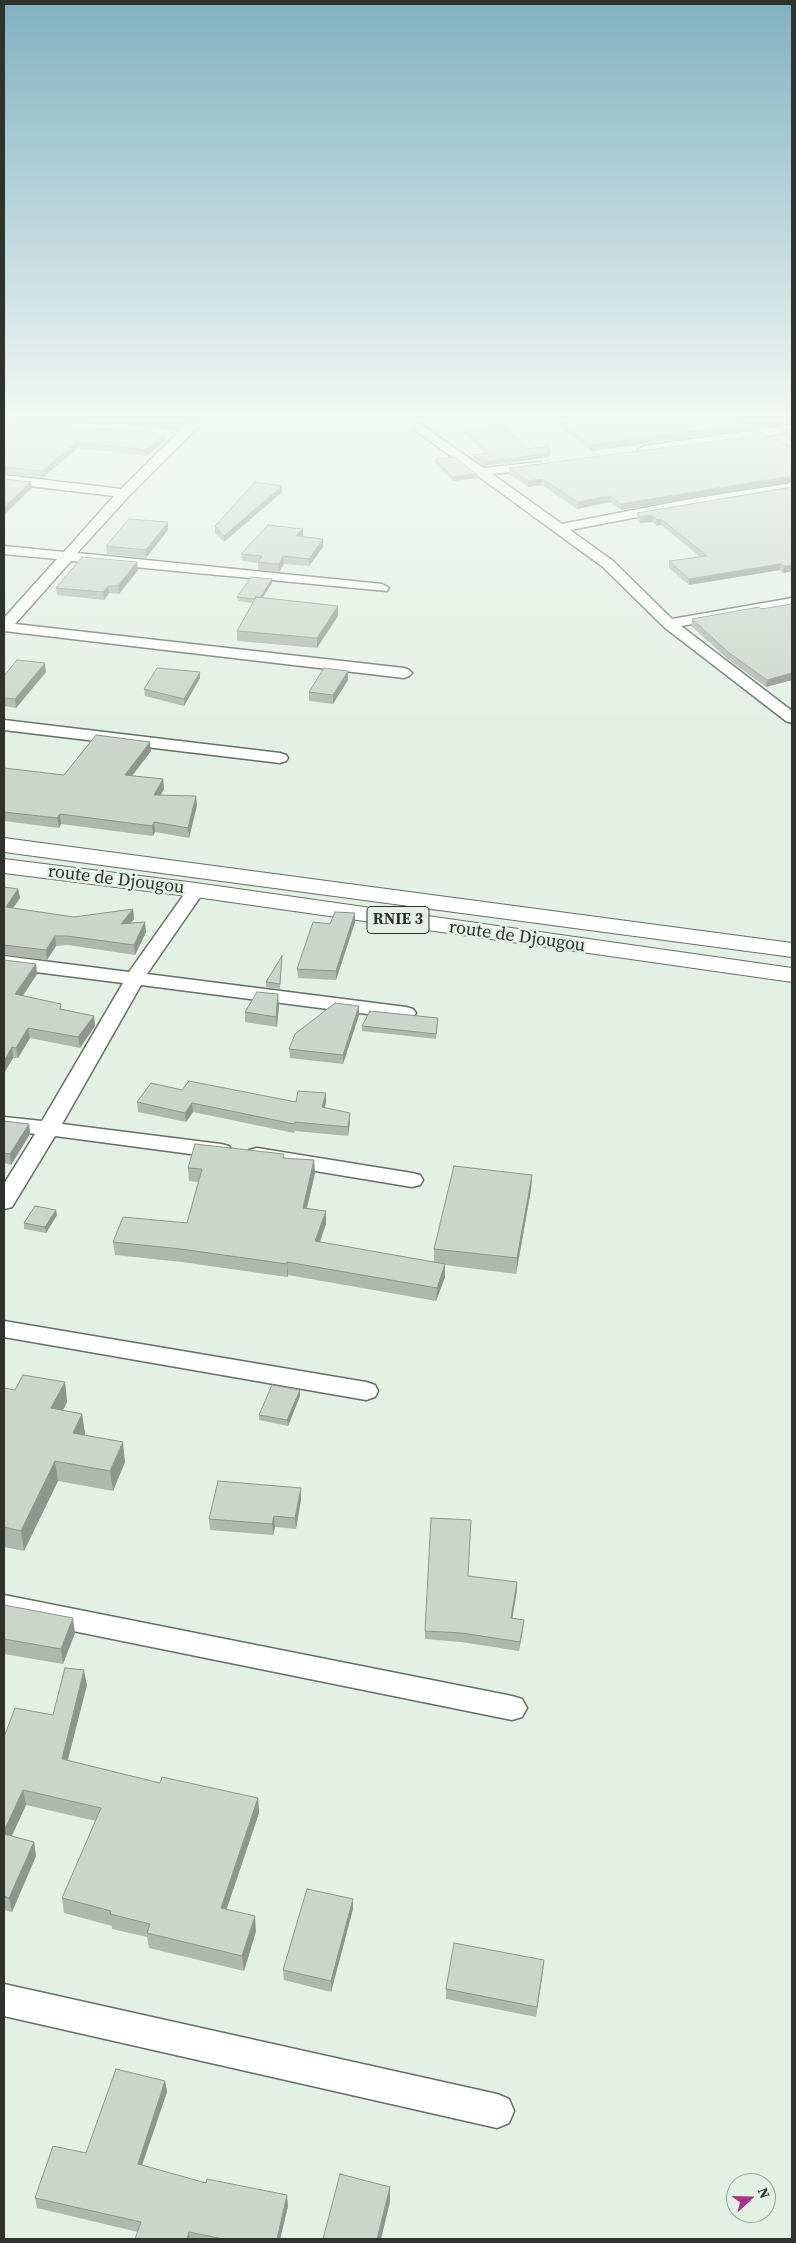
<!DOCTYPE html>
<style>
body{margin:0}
#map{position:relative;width:796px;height:2243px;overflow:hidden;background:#e3f0e4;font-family:"Source Serif 4",serif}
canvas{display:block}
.frame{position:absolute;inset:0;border:5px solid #2e332e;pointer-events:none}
.north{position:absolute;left:726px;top:2173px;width:50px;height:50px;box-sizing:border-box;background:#e3f0e4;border:1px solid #9ba49b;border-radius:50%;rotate:69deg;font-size:14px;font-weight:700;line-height:20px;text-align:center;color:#2e332e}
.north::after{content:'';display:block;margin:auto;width:18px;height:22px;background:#a6348f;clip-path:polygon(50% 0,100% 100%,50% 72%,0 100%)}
</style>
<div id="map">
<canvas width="796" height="2243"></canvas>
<div class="frame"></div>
<div class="north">N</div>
</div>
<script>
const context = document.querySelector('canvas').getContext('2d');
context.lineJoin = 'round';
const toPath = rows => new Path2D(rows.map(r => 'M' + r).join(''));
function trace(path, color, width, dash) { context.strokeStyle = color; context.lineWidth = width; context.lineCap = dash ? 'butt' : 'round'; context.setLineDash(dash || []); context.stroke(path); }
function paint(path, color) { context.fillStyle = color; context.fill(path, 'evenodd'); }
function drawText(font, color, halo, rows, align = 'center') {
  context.font = font + ' "Source Serif 4",serif'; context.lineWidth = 5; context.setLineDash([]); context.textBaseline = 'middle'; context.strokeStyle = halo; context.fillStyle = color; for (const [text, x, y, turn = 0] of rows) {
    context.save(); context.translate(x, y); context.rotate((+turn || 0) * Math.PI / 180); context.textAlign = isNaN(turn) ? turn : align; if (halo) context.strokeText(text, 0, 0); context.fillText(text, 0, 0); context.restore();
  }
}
const street = toPath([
 [20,422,66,422,111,425,117,429,111,433,26,426,20,422],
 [188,422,200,422,200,425,129,496,77,553,382,584,389,588,387,591,71,561,15,624,404,668,409,670,412,673,409,676,404,678,4,631,4,618,57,559,4,554,4,546,64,552,114,496,4,483,4,475,121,489,188,422],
 [419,423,483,468,541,462,543,465,541,468,537,469,492,474,562,524,690,499,792,483,792,491,690,507,570,530,613,561,672,619,792,598,792,606,681,626,792,711,792,723,786,721,664,627,603,567,415,430,413,427,415,424,419,423],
 [792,425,792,433,761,436,737,442,644,454,638,450,644,446,792,425],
 [4,720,280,753,286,755,288,758,286,761,280,763,4,730,4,720],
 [196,885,202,886,205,890,147,974,406,1007,413,1009,416,1013,413,1017,406,1019,141,985,62,1124,221,1144,229,1146,232,1151,229,1156,221,1158,55,1136,12,1207,4,1209,4,1184,35,1134,4,1129,4,1117,42,1121,123,983,4,968,4,956,129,972,190,886,196,885],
 [257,1148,412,1173,420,1175,423,1180,420,1185,412,1187,249,1160,246,1155,249,1150,257,1148],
 [4,1321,366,1382,375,1385,378,1391,375,1397,366,1400,4,1337,4,1321],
 [4,1595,512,1696,522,1699,527,1708,522,1717,512,1720,4,1617,4,1595],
 [4,1984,497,2094,509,2099,514,2111,509,2123,497,2128,4,2016,4,1984]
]);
const highway = toPath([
 [4,838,792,943,792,957,4,852,4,838],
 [4,859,196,883,792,968,792,982,196,897,4,873,4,859]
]);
trace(street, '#646f65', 3);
trace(highway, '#646f65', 2);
paint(street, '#fff');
paint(highway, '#fff');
paint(toPath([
 [4,422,166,440,146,456,78,448,42,478,4,474],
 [81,422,186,422,177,430],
 [554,422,792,422,792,424,591,451],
 [464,429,528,449,550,453,550,457,483,466,473,459,473,455,485,453,464,433],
 [792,429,792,442,782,435,782,430],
 [738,438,627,509,621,510,610,502,577,509,542,485,528,487,509,474,509,468],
 [435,459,477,474,477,478,453,481,435,463],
 [282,486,282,492,224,542,215,533,215,526],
 [792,487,792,571,783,573,780,570,689,585,669,568,669,561,700,557,661,525,657,526,652,522,640,523,637,519,637,513],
 [168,530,146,558,107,554,106,546],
 [303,537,323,547,309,566,284,564,279,572,258,570,258,563,242,561,241,554],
 [137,562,138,570,119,594,109,593,104,600,57,595,56,588],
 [272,583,263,598,338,606,338,616,317,648,237,641,237,631,253,603,238,601,237,597],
 [792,604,792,680,766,687,729,660,691,626,692,619],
 [46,672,16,708,4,706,4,676],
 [200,678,184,706,145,696,144,689],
 [348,680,333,704,309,701,309,692],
 [151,751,132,776,163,779,164,789,160,795,197,805,189,838,155,832,153,836,61,824,59,828,4,821,4,768,64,775],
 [4,887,18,889,20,898,13,908,74,917,133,909,134,919,131,923,146,932,135,955,68,945,56,946,47,960,4,955],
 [355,922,336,980,298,978,297,969,330,924],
 [282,956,280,989,266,987,266,982],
 [4,960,36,964,37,974,23,996,62,1009,94,1016,95,1026,80,1048,30,1038,18,1058,13,1058,4,1073],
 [279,1005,277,1027,245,1022,245,1012],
 [359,1006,359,1015,343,1064,290,1058,289,1049],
 [438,1023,436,1039,362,1031,362,1026],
 [182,1090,296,1102,326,1093,326,1102,325,1108,350,1122,348,1136,295,1131,294,1133,193,1112,186,1122,138,1112,137,1102],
 [4,1121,29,1124,30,1134,11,1165,4,1163],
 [284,1158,314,1160,315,1173,307,1208,326,1211,326,1224,320,1242,434,1262,434,1249,532,1175,531,1190,516,1274,445,1265,445,1277,436,1301,288,1275,287,1277,182,1262,115,1255,113,1242,187,1223,198,1182,189,1181,188,1168],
 [57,1215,46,1233,24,1229,24,1223],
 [65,1382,67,1402,63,1410,82,1414,85,1434,84,1435,125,1462,113,1491,58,1481,24,1551,4,1547,4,1388,15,1390],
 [300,1390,300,1396,288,1426,259,1420,259,1415],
 [301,1499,296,1529,275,1527,273,1535,210,1530,209,1519],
 [468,1576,517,1590,512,1618,523,1629,519,1651,461,1642,425,1639,425,1631],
 [4,1605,75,1633,63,1664,4,1654],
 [87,1685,68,1760,160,1783,258,1798,259,1813,226,1910,256,1931,244,1971,149,1948,147,1937,112,1929,112,1926,64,1913,62,1898,96,1821,26,1805,11,1836,34,1842,36,1856,12,1912,4,1910,4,1737,53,1715],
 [353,1909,331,1992,284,1980,283,1970],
 [543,1971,536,2017,446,1999,446,1989],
 [165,2081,167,2092,142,2165,288,2206,280,2239,135,2239,138,2232,37,2208,35,2198,86,2153]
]), '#aeb8ae');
paint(toPath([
 [179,422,186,422,177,430,177,424],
 [760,422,792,422,792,423,591,451,591,445],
 [165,434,166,440,146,456,146,450],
 [77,442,78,448,42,478,42,471],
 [550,453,550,457,483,466,484,462],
 [477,474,477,478,453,481,453,477],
 [792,476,792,482,621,510,621,504],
 [542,479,542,485,528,487,528,481],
 [31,482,32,488,4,515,4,507],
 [282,486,282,492,224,542,224,536],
 [610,496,610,502,577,509,578,502],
 [652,515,652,522,640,523,641,517],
 [661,519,661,525,657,526,657,520],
 [168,522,168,530,146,558,146,550],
 [303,529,303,537,296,544,296,536],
 [323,539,323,547,309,566,309,559],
 [283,556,284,564,279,572,279,564],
 [137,562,138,570,119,594,118,586],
 [780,564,780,570,689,585,689,579],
 [792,565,792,571,783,573,784,566],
 [272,579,272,583,259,603,259,599],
 [108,586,109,593,104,600,103,592],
 [338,606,338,616,317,648,317,638],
 [45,663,46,672,16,708,15,699],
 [348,671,348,680,333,704,333,695],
 [200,672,200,678,184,706,184,699],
 [792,673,792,680,766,687,767,680],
 [150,742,151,751,125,785,125,775],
 [163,779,164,789,155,805,154,795],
 [196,796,197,805,189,838,188,828],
 [60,814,61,824,59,828,57,818],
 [154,822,155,832,153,836,152,826],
 [18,889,20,898,7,917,6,907],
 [133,909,134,919,122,933,121,924],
 [355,913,355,922,336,980,336,971],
 [145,922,146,932,135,955,134,945],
 [55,936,56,946,47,960,46,950],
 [36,964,37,974,17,1004,15,994],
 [278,994,279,1005,277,1027,276,1017],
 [359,1006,359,1015,343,1064,343,1055],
 [94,1016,95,1026,80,1048,78,1037],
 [28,1028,30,1038,18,1058,16,1048],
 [12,1047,13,1058,4,1073,4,1061],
 [326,1093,326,1102,322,1116,322,1107],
 [192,1103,193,1112,186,1122,185,1113],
 [350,1113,350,1122,348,1136,348,1127],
 [29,1124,30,1134,11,1165,10,1154],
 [314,1160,315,1173,304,1220,303,1208],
 [532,1175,531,1190,516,1274,517,1258],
 [56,1210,57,1215,46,1233,45,1227],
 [326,1211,326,1224,315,1254,315,1241],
 [287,1262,288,1275,287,1277],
 [445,1264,445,1277,436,1301,437,1288],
 [65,1382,67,1402,54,1428,51,1408],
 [300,1390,300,1396,288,1426,287,1420],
 [82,1414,85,1434,76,1453,73,1433],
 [123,1442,125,1462,113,1491,110,1471],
 [55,1461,58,1481,24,1551,21,1531],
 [301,1488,301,1499,296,1529,295,1518],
 [274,1516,275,1527,273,1535,272,1524],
 [517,1582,517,1590,511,1627,511,1618],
 [73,1618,75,1633,63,1664,61,1649],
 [524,1620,523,1629,519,1651,520,1642],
 [84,1670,87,1685,64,1774,62,1759],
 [23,1790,26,1805,6,1849,4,1840,4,1831],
 [258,1798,259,1813,222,1923,221,1908],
 [34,1842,36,1856,12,1912,9,1898],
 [353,1899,353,1909,331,1992,331,1981],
 [255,1916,256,1931,244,1971,242,1956],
 [544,1960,543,1971,536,2017,537,2007],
 [165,2081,167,2092,139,2174,138,2164],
 [390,2187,390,2202,381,2239,377,2239],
 [287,2195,288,2206,280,2239,277,2239],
 [189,2232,190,2239,187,2239]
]), '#8d968d');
const building = toPath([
 [4,422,25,422,165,434,146,450,77,442,42,471,4,467,4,422],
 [153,422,179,422,177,424,153,422],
 [561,422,760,422,591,445,561,422],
 [503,425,528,449,549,446,550,453,484,462,473,455,489,453,464,429,503,425],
 [792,429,792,436,782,430,792,429],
 [760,432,792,447,792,476,627,503,621,504,610,496,578,502,542,479,528,481,509,468,738,438,760,432],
 [454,457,477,474,453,477,435,459,454,457],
 [4,479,31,482,4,507,4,479],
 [255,482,282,486,224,536,215,526,255,482],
 [792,487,792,565,784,566,780,564,689,579,669,561,707,556,661,519,657,520,652,515,641,517,637,513,792,487],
 [129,519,168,522,146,550,106,546,129,519],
 [268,525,303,529,296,536,323,539,309,559,283,556,279,564,258,562,262,556,241,554,268,525],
 [82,557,137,562,118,586,108,586,103,592,56,588,82,557],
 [251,577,272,579,260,598,256,597,255,599,237,597,251,577],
 [256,597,338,606,317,638,237,631,256,597],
 [792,604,792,673,767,680,729,653,692,619,759,607,761,609,792,604],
 [17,660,45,663,15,699,4,698,4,676,17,660],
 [157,668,200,672,184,699,144,689,157,668],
 [324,668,348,671,333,695,309,692,324,668],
 [96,735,150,742,125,775,163,779,154,795,196,796,188,828,154,822,152,826,60,814,57,818,4,812,4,768,64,775,96,735],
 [4,887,18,889,6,907,74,917,133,909,121,924,145,922,134,945,67,936,55,936,46,950,4,945,4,887],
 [335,912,355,913,336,971,297,969,313,922,330,924,335,912],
 [282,956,280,984,266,982,282,956],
 [4,960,36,964,15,994,61,1004,60,1009,94,1016,78,1037,28,1028,16,1048,12,1047,4,1061,4,960],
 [257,992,278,994,276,1017,245,1012,257,992],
 [335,1003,359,1006,343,1055,289,1049,295,1034,335,1003],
 [370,1011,438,1018,436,1034,362,1026,370,1011],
 [189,1081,296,1102,298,1091,326,1093,322,1107,350,1113,348,1127,295,1122,294,1124,192,1103,185,1113,137,1102,151,1083,182,1090,189,1081],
 [4,1121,29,1124,10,1154,4,1153,4,1121],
 [195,1144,284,1154,283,1158,314,1160,303,1208,326,1211,315,1241,445,1264,437,1288,287,1262,287,1264,181,1249,113,1242,123,1217,187,1223,202,1169,188,1168,195,1144],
 [454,1166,532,1175,517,1258,434,1249,454,1166],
 [35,1206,56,1210,45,1227,24,1223,35,1206],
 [23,1375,65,1382,51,1408,82,1414,73,1433,123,1442,110,1471,55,1461,21,1531,4,1527,4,1388,15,1390,23,1375],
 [272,1385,300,1390,287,1420,259,1415,272,1385],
 [218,1481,301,1488,295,1518,274,1516,272,1524,209,1519,218,1481],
 [431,1518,471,1520,468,1576,517,1582,511,1618,524,1620,520,1642,462,1633,425,1631,431,1518],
 [4,1605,73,1618,61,1649,4,1639,4,1605],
 [65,1668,84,1670,62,1759,160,1783,162,1777,258,1798,221,1908,255,1916,242,1956,147,1933,150,1924,110,1914,111,1911,62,1898,101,1808,23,1790,4,1831,4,1737,15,1708,53,1715,65,1668],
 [4,1834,34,1842,9,1898,4,1896,4,1834],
 [307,1889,353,1899,331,1981,283,1970,307,1889],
 [454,1943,544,1960,537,2007,446,1989,454,1943],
 [116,2069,165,2081,138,2164,206,2183,207,2179,287,2195,277,2239,223,2239,189,2232,187,2239,135,2239,141,2222,35,2198,53,2146,86,2153,116,2069],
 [340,2174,390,2187,377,2239,323,2239,340,2174]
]);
paint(building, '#cad6ca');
trace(building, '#8d968d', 1);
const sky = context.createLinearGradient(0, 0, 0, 736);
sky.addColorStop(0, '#81b1c2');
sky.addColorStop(0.57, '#f2f8f3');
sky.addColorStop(1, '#f2f8f300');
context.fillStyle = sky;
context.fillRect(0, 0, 796, 736);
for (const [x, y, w] of [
 [398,920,62]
]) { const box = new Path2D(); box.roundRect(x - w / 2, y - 13.5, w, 27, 4); context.fillStyle = '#e3f0e4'; context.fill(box); trace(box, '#2e332e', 1); }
drawText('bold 16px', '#2e332e', null, [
 ["RNIE 3",398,920]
]);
drawText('18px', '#2e332e', '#e3f0e4', [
 ["route de Djougou",116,880,7],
 ["route de Djougou",517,937,8]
]);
</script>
